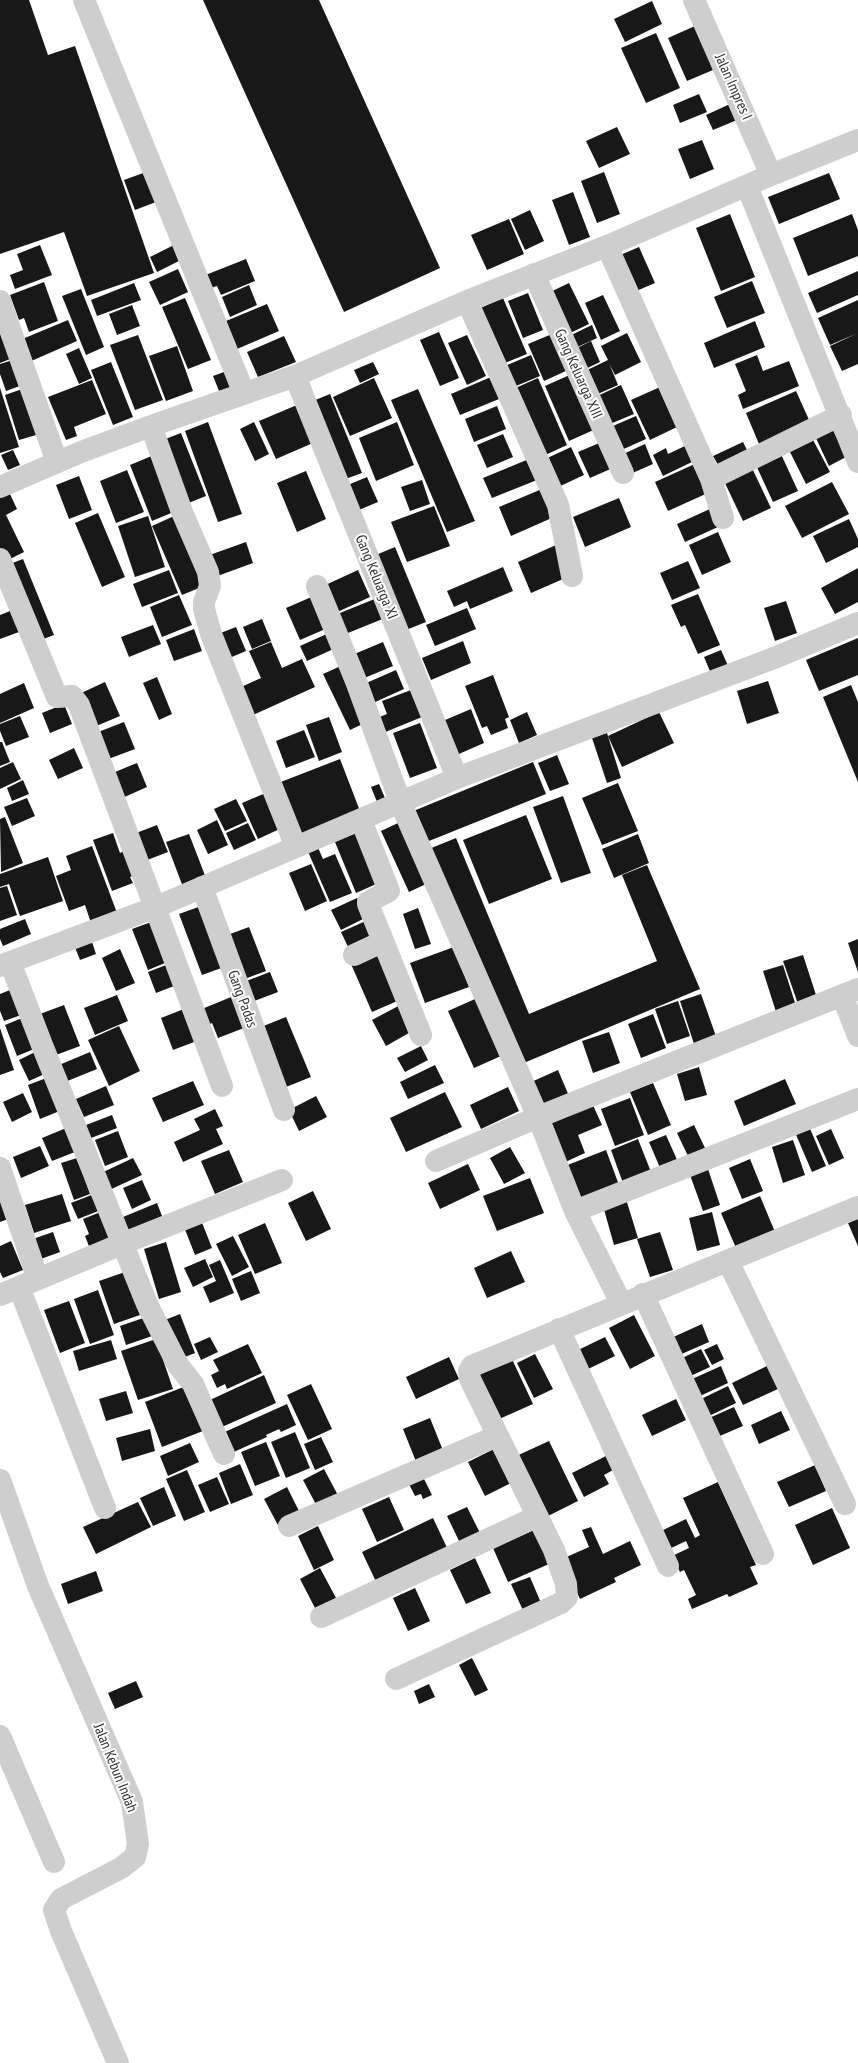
<!DOCTYPE html>
<style>
body{margin:0}
canvas{display:block;background:#fff}
</style>
<canvas width="858" height="2063"></canvas>
<script>
const context = document.querySelector('canvas').getContext('2d');
context.lineJoin = 'round';
function paint(path, color) { context.fillStyle = color; context.fill(path, 'evenodd'); }
const toPath = rows => new Path2D(rows.map(r => 'M' + r).join(''));
function trace(path, color, width, dash) { context.strokeStyle = color; context.lineWidth = width; context.lineCap = dash ? 'butt' : 'round'; context.setLineDash(dash || []); context.stroke(path); }
function drawText(font, color, halo, rows, align = 'center') {
  context.font = font + ' "PT Sans Narrow",sans-serif'; context.lineWidth = 4; context.setLineDash([]); context.textBaseline = 'middle'; context.strokeStyle = halo; context.fillStyle = color; for (const [text, x, y, turn = 0] of rows) {
    context.save(); context.translate(x, y); context.rotate((+turn || 0) * Math.PI / 180); context.textAlign = isNaN(turn) ? turn : align; if (halo) context.strokeText(text, 0, 0); context.fillText(text, 0, 0); context.restore();
  }
}
paint(toPath([
 [0,0,29,0,48,55,75,46,154,273,87,296,64,232,0,254],
 [203,0,319,0,440,268,344,312],
 [652,1,662,24,625,42,614,19],
 [695,26,713,70,687,81,668,38],
 [656,33,680,88,646,103,621,48],
 [699,94,707,112,680,123,673,105],
 [730,104,737,120,713,130,706,115],
 [617,127,630,154,599,168,586,141],
 [702,140,714,169,690,179,678,149],
 [146,172,156,202,135,210,124,180],
 [604,172,620,214,597,223,581,181],
 [829,173,840,199,779,224,768,197],
 [573,192,590,237,569,245,552,200],
 [530,210,544,241,525,250,511,219],
 [730,214,755,277,721,291,696,228],
 [852,214,858,230,858,256,808,276,793,238],
 [509,219,524,254,487,270,471,235],
 [178,243,185,258,157,272,150,257],
 [40,245,52,275,15,289,10,275,23,270,17,254],
 [639,247,655,283,634,292,618,256],
 [246,259,255,281,221,295,217,286,208,289,203,276],
 [178,269,188,292,160,305,149,282],
 [858,271,858,295,817,313,808,293],
 [752,281,765,313,727,328,714,297],
 [44,282,58,321,29,332,24,318,19,320,10,295],
 [134,283,141,300,97,316,91,300],
 [569,283,589,324,564,336,544,295],
 [249,285,257,305,230,317,222,297],
 [81,289,104,347,86,355,62,296],
 [528,293,543,330,523,338,508,301],
 [603,295,620,331,601,340,585,303],
 [185,298,211,360,188,369,162,307],
 [503,298,527,354,500,365,476,310],
 [858,300,858,333,830,345,818,318],
 [267,304,279,331,237,349,226,321],
 [132,305,140,326,117,335,109,314],
 [0,313,18,356,0,363],
 [68,320,77,341,29,362,20,340],
 [755,321,765,347,714,368,704,343],
 [592,325,597,338,571,350,565,338],
 [439,332,459,378,440,386,420,340],
 [627,333,641,362,615,375,609,363,618,385,591,397,581,373,608,360,601,346],
 [858,333,858,364,842,371,830,346],
 [552,334,568,370,544,381,528,344],
 [138,335,163,400,135,410,110,345],
 [467,335,486,376,467,385,448,343],
 [284,336,296,362,258,377,247,352],
 [591,341,600,362,581,371,571,351],
 [177,346,193,391,166,401,149,356],
 [79,348,92,378,79,384,66,354],
 [531,355,540,376,509,389,500,368],
 [757,355,763,371,789,361,799,386,743,409,738,395,746,391,735,364],
 [19,358,28,383,6,391,0,374,0,364],
 [111,362,133,417,113,425,91,370],
 [373,362,379,374,360,383,354,370],
 [224,372,230,388,219,391,213,376],
 [574,373,598,428,569,441,545,386],
 [491,377,499,399,460,415,451,394],
 [374,378,392,418,350,436,333,397],
 [538,378,567,445,541,457,511,390],
 [92,380,106,414,74,427,77,436,66,440,48,397],
 [621,385,634,414,605,426,593,398],
 [28,387,43,433,19,440,5,395],
 [660,387,679,426,650,440,631,400],
 [0,388,19,447,0,453],
 [418,389,475,521,447,532,391,400],
 [796,391,810,422,759,444,746,413],
 [330,394,362,473,340,481,308,403],
 [297,405,313,443,276,459,259,421],
 [497,406,506,429,474,442,465,419],
 [636,416,646,439,617,452,606,429],
 [208,422,242,514,218,522,185,431],
 [254,422,269,454,255,461,240,429],
 [397,422,414,465,376,481,359,438],
 [832,428,846,457,829,466,815,436],
 [181,433,206,496,186,504,160,441],
 [503,434,513,457,487,468,477,445],
 [812,438,830,472,806,484,789,450],
 [604,441,615,467,590,478,578,452],
 [743,442,750,456,721,470,713,456],
 [645,444,653,464,628,475,619,456],
 [687,445,694,461,663,476,653,455,666,448,668,454],
 [571,447,584,475,554,489,541,461],
 [13,450,20,465,8,470,1,455],
 [780,452,798,491,773,502,755,463],
 [154,455,176,511,152,521,130,465],
 [529,459,537,480,492,498,483,478],
 [697,463,710,492,668,511,655,482],
 [751,466,771,508,743,521,723,479],
 [127,470,144,512,116,523,100,481],
 [306,471,326,519,297,532,277,483],
 [79,476,92,510,69,519,56,485],
 [367,477,378,502,354,512,343,487],
 [422,480,430,504,410,511,401,487],
 [832,482,849,514,802,538,785,506],
 [542,489,554,517,511,536,499,507],
 [9,492,17,509,6,515,24,552,6,561,0,548,0,496],
 [619,498,631,527,585,547,573,517],
 [434,506,450,546,407,562,391,522],
 [712,508,720,526,685,542,677,524],
 [98,513,125,577,102,587,75,523],
 [148,516,165,567,135,577,118,526],
 [174,516,204,586,182,595,152,526],
 [849,519,858,539,858,547,826,563,813,536],
 [718,532,731,562,702,575,689,545],
 [246,542,253,563,212,578,204,557],
 [556,545,570,576,531,593,518,562],
 [395,547,426,622,401,632,371,557],
 [23,559,54,635,38,641,7,565],
 [688,561,700,588,672,600,660,573],
 [503,567,513,591,470,609,467,601,454,607,447,591],
 [858,568,858,602,835,614,821,588],
 [169,570,178,593,142,607,133,584],
 [358,570,370,597,333,614,321,587],
 [698,594,720,645,698,654,685,625,681,627,671,605],
 [179,595,192,625,162,637,150,607],
 [316,595,330,627,300,640,286,608],
 [377,598,385,618,343,635,335,615],
 [786,601,797,633,775,641,764,608],
 [467,608,476,629,435,646,426,625],
 [10,611,19,632,0,639,0,615],
 [262,619,271,641,252,649,243,627],
 [153,625,161,644,129,657,121,637],
 [236,627,246,651,227,659,218,634],
 [194,629,202,651,174,661,166,640],
 [331,632,338,647,307,661,300,646],
 [858,638,858,675,819,691,806,660],
 [463,641,471,663,431,680,422,658],
 [271,642,282,668,302,659,315,687,253,715,241,687,261,678,249,651],
 [383,642,393,666,362,679,352,655],
 [721,650,729,668,712,676,704,657],
 [343,665,369,721,350,730,323,674],
 [396,670,404,689,373,703,364,684],
 [493,675,509,717,505,719,508,728,491,735,487,726,482,728,465,686],
 [157,677,172,714,159,720,143,683],
 [768,681,779,713,747,724,737,691],
 [105,682,120,716,94,727,79,694],
 [24,683,34,708,0,723,0,694],
 [851,685,858,702,858,782,823,697],
 [411,690,422,717,383,733,377,718,387,714,382,701],
 [64,704,72,724,50,733,42,713],
 [471,709,484,743,452,757,438,723],
 [527,712,537,735,519,743,510,720],
 [659,712,674,743,622,767,608,736],
 [20,716,29,737,6,746,0,731,0,724],
 [329,717,342,752,319,761,306,725],
 [124,722,135,749,103,761,93,734],
 [420,723,437,768,410,778,393,733],
 [304,730,315,757,286,768,276,741],
 [607,733,621,778,607,783,592,738],
 [0,742,2,742,10,762,0,766],
 [74,748,83,768,58,779,49,760],
 [557,755,569,784,550,791,538,763],
 [340,759,360,811,293,837,273,785],
 [13,762,21,779,0,789,0,768],
 [533,762,546,794,424,843,411,812],
 [137,763,147,787,120,799,110,774],
 [23,780,29,794,12,801,7,788],
 [618,783,638,831,602,845,582,798],
 [379,784,385,798,377,802,371,787],
 [268,792,284,827,258,839,242,803],
 [563,796,591,873,561,883,533,807],
 [27,798,35,816,12,826,4,807],
 [236,799,247,821,225,831,214,809],
 [526,815,552,879,489,904,463,840],
 [5,817,23,863,1,872,0,819],
 [217,820,228,845,208,854,197,830],
 [248,823,256,840,234,850,226,833],
 [398,823,426,884,409,892,381,831],
 [157,825,168,852,142,862,131,835],
 [361,831,383,881,356,893,335,842],
 [113,833,120,853,124,851,133,876,130,877,133,883,112,891,93,840],
 [189,834,206,878,183,887,166,842],
 [638,834,649,863,614,878,602,849],
 [456,838,529,1014,657,961,622,875,647,865,700,989,519,1065,429,849],
 [316,843,323,859,335,854,352,893,330,902,306,847],
 [92,846,117,913,91,923,85,905,69,911,56,876,71,870,66,856],
 [48,857,63,901,20,916,9,884,0,887,0,874],
 [311,864,327,901,305,911,289,873],
 [7,886,17,915,0,921,0,888],
 [357,898,367,917,341,930,331,910],
 [204,905,227,966,202,975,179,914],
 [418,908,431,944,415,949,403,914],
 [25,919,31,934,3,946,0,939,0,929],
 [368,920,376,939,350,951,341,932],
 [154,921,170,961,148,970,132,929],
 [249,927,266,971,239,981,222,937],
 [91,939,96,954,80,960,74,945],
 [858,939,858,972,848,943],
 [454,947,469,987,425,1003,410,963],
 [120,949,135,983,116,991,102,958],
 [381,951,402,999,372,1012,351,964],
 [803,955,817,998,798,1004,783,961],
 [166,965,174,986,156,993,148,972],
 [783,965,797,1009,777,1015,763,971],
 [270,972,278,992,249,1003,241,983],
 [15,988,24,1014,4,1021,0,1011,0,994],
 [701,994,717,1039,695,1047,680,1001],
 [117,995,128,1021,95,1035,84,1008],
 [236,995,249,1026,218,1038,212,1023,203,1027,197,1011],
 [475,999,501,1056,474,1068,448,1011],
 [678,1001,690,1036,667,1044,655,1009],
 [402,1004,416,1029,386,1046,372,1020],
 [64,1005,80,1046,56,1055,40,1014],
 [189,1007,202,1039,173,1050,161,1018],
 [653,1014,666,1048,641,1058,628,1024],
 [27,1016,39,1047,17,1056,5,1025],
 [286,1017,311,1077,281,1089,256,1029],
 [119,1026,140,1071,109,1086,88,1040],
 [0,1028,14,1070,0,1075],
 [609,1032,620,1063,593,1073,582,1041],
 [421,1046,428,1060,405,1072,397,1058],
 [39,1050,49,1072,29,1081,19,1060],
 [90,1052,97,1069,65,1082,59,1065],
 [435,1065,444,1083,408,1099,400,1082],
 [699,1067,707,1095,685,1101,677,1074],
 [558,1070,569,1096,540,1108,529,1083],
 [49,1077,62,1110,40,1119,28,1085],
 [785,1079,796,1104,744,1126,734,1101],
 [193,1081,204,1105,163,1122,152,1098],
 [653,1083,671,1125,648,1135,630,1092],
 [106,1086,114,1105,84,1117,76,1099],
 [508,1087,519,1111,481,1129,470,1105],
 [445,1092,462,1127,406,1152,390,1118],
 [23,1093,32,1112,12,1122,3,1102],
 [316,1096,327,1117,299,1131,289,1110],
 [630,1098,644,1135,615,1146,601,1109],
 [592,1103,602,1125,578,1135,585,1153,561,1164,544,1123],
 [215,1109,223,1126,216,1129,223,1144,183,1162,174,1142,200,1130,194,1119],
 [112,1115,117,1128,91,1138,86,1125],
 [808,1124,826,1166,812,1172,794,1130],
 [694,1125,705,1148,688,1156,677,1133],
 [71,1126,80,1150,52,1161,42,1138],
 [831,1129,844,1158,829,1165,816,1136],
 [118,1131,128,1157,105,1166,95,1140],
 [666,1135,678,1162,661,1170,649,1142],
 [638,1139,651,1172,623,1183,611,1150],
 [793,1140,805,1175,783,1183,772,1147],
 [40,1146,49,1166,21,1178,13,1157],
 [510,1147,525,1173,504,1184,490,1158],
 [229,1150,243,1182,215,1194,201,1161],
 [606,1150,619,1185,578,1200,565,1166],
 [77,1158,90,1194,74,1200,61,1163],
 [133,1158,142,1175,107,1191,99,1174],
 [750,1159,763,1191,742,1199,729,1168],
 [468,1164,480,1190,440,1209,428,1183],
 [708,1169,720,1205,703,1211,690,1175],
 [530,1178,544,1213,497,1231,483,1196],
 [142,1180,151,1200,132,1209,123,1188],
 [313,1191,331,1229,306,1241,288,1203],
 [99,1192,106,1208,78,1219,71,1203],
 [62,1194,71,1221,34,1233,25,1205],
 [760,1196,775,1232,736,1248,721,1213],
 [0,1197,11,1218,0,1222],
 [626,1199,638,1238,614,1245,603,1206],
 [157,1203,164,1221,130,1234,123,1217],
 [103,1211,120,1243,92,1254,85,1236,89,1234,83,1219],
 [712,1212,720,1245,697,1251,689,1218],
 [858,1219,858,1246,848,1223],
 [201,1220,212,1248,195,1255,184,1227],
 [265,1223,282,1263,255,1274,238,1235],
 [53,1232,60,1252,38,1260,30,1240],
 [660,1232,673,1270,650,1277,637,1239],
 [233,1236,249,1267,232,1276,216,1244],
 [11,1241,23,1270,3,1278,0,1272,0,1246],
 [166,1242,181,1292,159,1299,144,1249],
 [511,1251,525,1282,487,1298,474,1268],
 [205,1259,213,1277,193,1287,184,1268],
 [220,1260,234,1293,210,1303,203,1287,216,1281,209,1265],
 [251,1271,260,1293,241,1301,232,1279],
 [125,1272,140,1315,114,1324,99,1281],
 [98,1290,114,1335,90,1344,74,1299],
 [69,1301,85,1343,60,1353,44,1310],
 [180,1314,195,1353,180,1359,165,1320],
 [152,1315,158,1334,126,1345,120,1326],
 [634,1315,655,1356,630,1369,609,1328],
 [702,1324,709,1342,677,1356,669,1339],
 [210,1337,218,1352,201,1360,194,1344],
 [605,1337,615,1356,584,1371,574,1352],
 [156,1339,173,1389,138,1400,121,1351],
 [111,1340,117,1359,79,1371,73,1351],
 [248,1344,262,1373,227,1389,225,1384,217,1388,211,1375,219,1371,213,1360],
 [717,1344,724,1359,712,1365,704,1350],
 [701,1349,710,1367,684,1379,676,1361],
 [535,1354,553,1389,534,1398,517,1363],
 [449,1357,459,1379,416,1399,406,1377],
 [511,1357,533,1404,497,1420,475,1374],
 [769,1365,780,1388,743,1405,732,1383],
 [721,1366,728,1383,698,1397,690,1380],
 [264,1375,276,1403,222,1427,210,1400],
 [311,1384,332,1429,308,1440,287,1395],
 [186,1386,203,1431,162,1447,145,1402],
 [728,1386,736,1403,707,1417,699,1400],
 [126,1391,133,1413,106,1421,99,1399],
 [676,1399,686,1420,652,1436,642,1415],
 [287,1404,296,1425,281,1432,279,1429,266,1435,267,1437,227,1455,218,1435],
 [734,1407,743,1426,715,1438,707,1419],
 [781,1411,790,1430,759,1444,751,1425],
 [430,1418,444,1453,417,1464,403,1429],
 [150,1429,155,1451,122,1461,116,1438],
 [295,1432,310,1468,286,1478,271,1442],
 [321,1437,333,1462,315,1470,304,1444],
 [549,1441,578,1501,542,1519,512,1458],
 [266,1442,280,1476,255,1486,241,1452],
 [190,1443,199,1462,168,1476,160,1456],
 [494,1449,511,1483,485,1496,468,1462],
 [606,1456,613,1470,604,1475,609,1484,584,1497,572,1473],
 [240,1464,253,1495,231,1504,219,1473],
 [815,1465,826,1491,789,1507,777,1482],
 [324,1469,341,1501,320,1512,303,1480],
 [187,1470,205,1512,184,1521,166,1479],
 [217,1477,229,1504,210,1512,198,1485],
 [423,1477,432,1495,423,1499,421,1494,415,1496,409,1484],
 [718,1482,756,1565,750,1567,758,1584,729,1597,727,1594,692,1609,688,1599,696,1595,684,1570,680,1572,672,1556,689,1548,686,1541,665,1551,657,1533,686,1519,695,1538,700,1535,683,1498],
 [164,1487,176,1516,153,1526,140,1498],
 [287,1487,301,1515,279,1527,264,1499],
 [389,1497,404,1530,377,1542,362,1509],
 [138,1502,151,1527,96,1554,83,1527],
 [467,1507,480,1533,460,1543,447,1516],
 [832,1508,850,1548,813,1565,795,1525],
 [433,1518,449,1552,378,1586,362,1552],
 [318,1526,334,1560,314,1570,298,1536],
 [591,1527,603,1554,630,1541,641,1565,614,1578,616,1582,580,1599,562,1559,589,1547,582,1530],
 [534,1530,549,1564,508,1582,493,1548],
 [475,1558,491,1593,466,1604,450,1570],
 [320,1568,336,1598,315,1608,300,1579],
 [96,1571,103,1591,68,1604,61,1584],
 [530,1577,544,1610,526,1617,511,1584],
 [415,1588,430,1621,408,1631,393,1598],
 [472,1658,488,1690,475,1696,459,1665],
 [136,1681,143,1697,115,1709,108,1693],
 [429,1684,435,1697,419,1704,414,1691]
]), '#181818');
trace(toPath([
 [84,0,244,393],
 [694,0,771,175],
 [747,186,858,462],
 [607,246,711,479,723,518],
 [534,274,623,473],
 [0,301,57,462],
 [467,301,558,505,572,576],
 [295,376,457,778],
 [151,426,182,512,208,572,210,586,204,602,204,609,211,634,296,847],
 [711,479,841,415],
 [0,487,81,452,151,426,295,376,467,301,607,246,771,175,858,140],
 [0,559,57,697,72,696,79,705,222,1086],
 [317,586,356,681,401,804,538,1117,575,1211,621,1303],
 [361,820,389,891,368,902,368,904,421,1035],
 [202,887,284,1110],
 [354,955,382,942],
 [10,962,42,1045,147,1304,178,1365,193,1384,224,1454],
 [0,966,156,907,457,778,774,658,858,623],
 [842,995,858,1036],
 [436,1161,538,1117,858,989],
 [0,1168,38,1279],
 [575,1211,858,1099],
 [728,1261,845,1504],
 [19,1287,105,1508],
 [643,1294,763,1554],
 [0,1295,124,1243,282,1180],
 [559,1329,668,1566],
 [0,1480,38,1586,132,1802,138,1844,135,1857,121,1868,61,1899,54,1910,61,1931,118,2063],
 [289,1526,497,1436],
 [321,1617,536,1517],
 [396,1679,561,1603,567,1597,566,1584,554,1550,470,1379,469,1371,472,1366,858,1207],
 [0,1736,54,1862]
]), '#cecece', 22);
drawText('15px', '#313131', '#fff', [
 ["Jalan Impres I",733,87,66],
 ["Gang Keluarga XIII",578,374,66],
 ["Gang Keluarga XI",376,577,68],
 ["Gang Padas",242,999,70],
 ["Jalan Kebun Indah",115,1768,68]
]);
</script>
